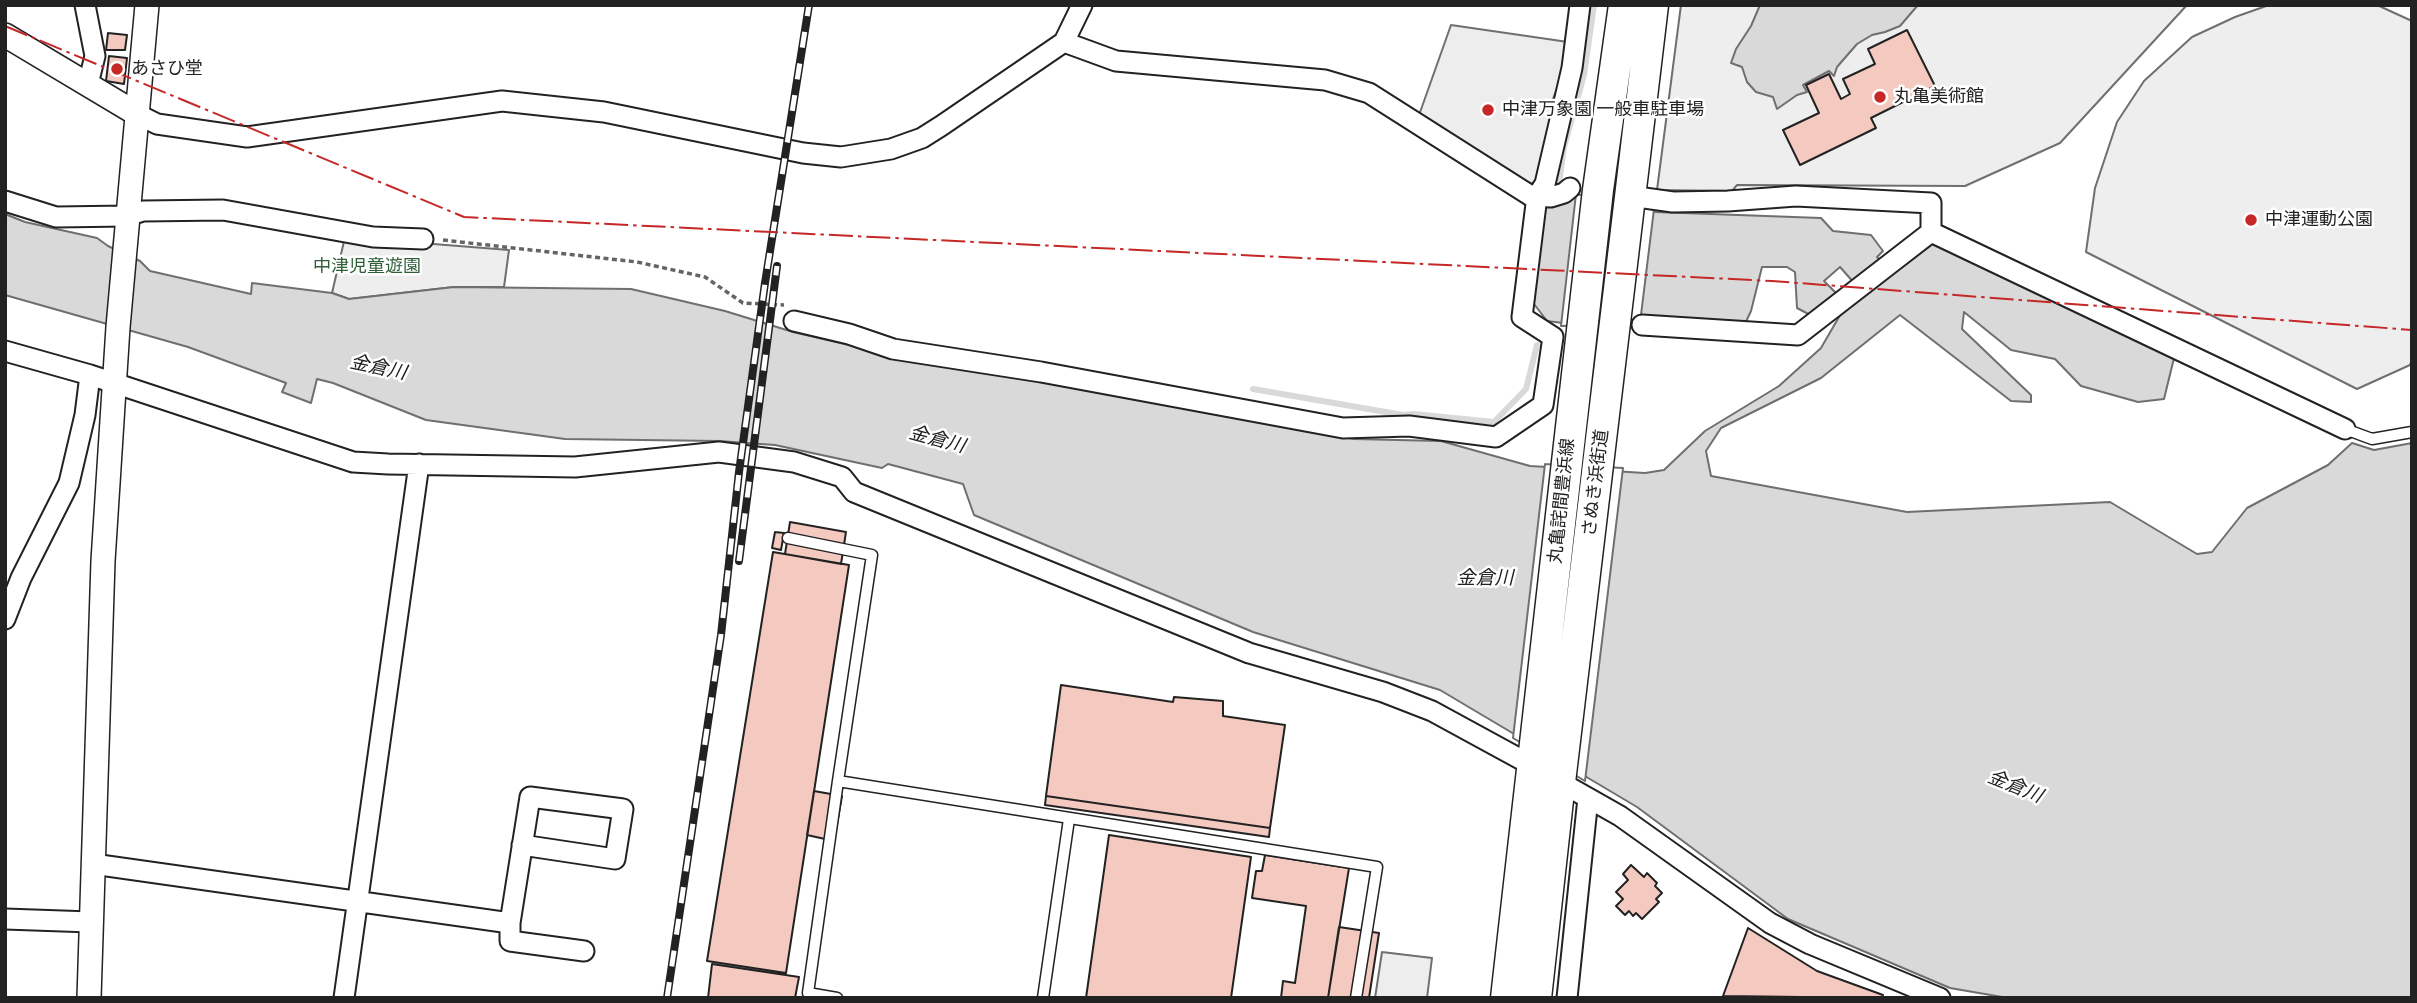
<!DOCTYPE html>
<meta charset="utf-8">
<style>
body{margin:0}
#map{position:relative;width:2417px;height:1003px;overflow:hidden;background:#fff;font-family:"Fira Sans Condensed",sans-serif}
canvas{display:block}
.frame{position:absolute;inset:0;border:7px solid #222;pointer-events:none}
</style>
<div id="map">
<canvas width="2417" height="1003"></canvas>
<div class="frame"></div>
</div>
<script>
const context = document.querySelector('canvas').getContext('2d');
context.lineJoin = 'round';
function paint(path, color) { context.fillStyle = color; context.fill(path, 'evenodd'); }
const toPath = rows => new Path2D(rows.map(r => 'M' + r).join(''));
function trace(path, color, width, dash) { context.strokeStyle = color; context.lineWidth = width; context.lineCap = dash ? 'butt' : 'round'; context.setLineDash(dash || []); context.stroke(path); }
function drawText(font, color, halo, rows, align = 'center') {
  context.font = font + ' "Fira Sans Condensed","Noto Sans JP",sans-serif'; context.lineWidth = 5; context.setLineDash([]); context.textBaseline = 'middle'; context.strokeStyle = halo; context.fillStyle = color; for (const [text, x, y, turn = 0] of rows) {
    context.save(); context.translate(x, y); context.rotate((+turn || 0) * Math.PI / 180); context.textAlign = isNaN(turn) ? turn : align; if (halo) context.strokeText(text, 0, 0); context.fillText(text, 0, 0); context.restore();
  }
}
const green = toPath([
 [1681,5,2187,5,2060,143,1965,186,1737,185,1732,191,1657,190,1681,5],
 [2269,5,2377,5,2412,21,2412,359,2410,365,2357,389,2086,252,2095,188,2117,122,2144,81,2192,37,2235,17,2269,5],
 [345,237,509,250,504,287,454,287,349,299,332,293,345,237]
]);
paint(green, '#eee');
trace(green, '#6f6f6f', 2);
const parking = toPath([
 [1451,25,1568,42,1566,65,1553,99,1557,102,1537,180,1531,184,1418,118,1451,25],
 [1382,952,1432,958,1427,998,1375,998,1382,952]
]);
paint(parking, '#ededed');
trace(parking, '#6f6f6f', 2);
const water = toPath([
 [1760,5,1918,5,1900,26,1885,32,1872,35,1857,44,1837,67,1834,76,1829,71,1803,85,1807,92,1797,95,1777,109,1773,97,1756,92,1747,82,1742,67,1731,63,1736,49,1751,26,1760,5],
 [1576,196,1655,212,1821,218,1833,231,1871,235,1883,251,1877,257,1882,262,1855,284,1840,267,1824,281,1838,295,1814,317,1797,308,1795,272,1787,267,1762,267,1751,311,1743,328,1680,322,1563,323,1547,321,1534,304,1530,290,1543,204,1576,196],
 [5,214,25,222,97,238,108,246,140,261,150,271,251,294,252,283,332,293,349,299,454,287,631,289,725,311,793,332,875,351,1354,439,1441,441,1530,466,1645,473,1664,470,1705,431,1779,386,1821,348,1843,310,1937,241,2175,354,2164,399,2138,402,2081,386,2055,359,2011,350,1964,312,1962,329,2031,395,2031,402,2011,401,1900,315,1821,378,1721,428,1706,451,1711,476,1907,512,2110,502,2197,554,2212,552,2247,508,2328,465,2352,443,2374,450,2412,443,2412,998,2008,998,1950,988,1788,919,1637,807,1440,690,1253,632,974,515,963,484,888,464,882,468,775,445,719,441,565,439,426,420,333,383,317,379,311,403,282,392,286,383,188,347,5,295,5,214]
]);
paint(water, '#d9d9d9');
trace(water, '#6f6f6f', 2);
const pier = toPath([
 [1576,194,1654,209,1640,323,1561,326,1576,194],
 [1545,464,1623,468,1585,781,1513,738,1545,464]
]);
paint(pier, '#fff');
trace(pier, '#6f6f6f', 2);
trace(toPath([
 [1558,191,1564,147,1584,75,1594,5],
 [1253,389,1403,415,1414,414,1494,422,1526,389,1537,345]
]), '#d9d9d9', 6);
const building = toPath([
 [1907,30,1935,86,1871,118,1876,128,1800,165,1783,130,1819,113,1806,85,1829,74,1841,99,1850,94,1843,79,1875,64,1868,49,1907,30],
 [108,33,127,35,125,50,106,50,108,33],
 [109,56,127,58,124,84,106,81,109,56],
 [790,522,846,532,841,564,785,554,790,522],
 [775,532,784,533,781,550,772,548,775,532],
 [773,552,849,565,786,973,707,961,773,552],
 [1061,685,1173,702,1174,697,1223,701,1223,716,1285,725,1270,828,1046,796,1061,685],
 [814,791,842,796,834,841,807,835,814,791],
 [1046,796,1270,828,1269,837,1045,805,1046,796],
 [1109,835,1251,857,1231,998,1086,998,1109,835],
 [1265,855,1349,868,1328,998,1281,998,1283,981,1295,983,1306,906,1252,898,1256,871,1262,871,1265,855],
 [1631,865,1644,877,1647,873,1657,883,1655,886,1662,893,1656,899,1659,902,1642,919,1636,913,1633,916,1629,911,1625,915,1616,906,1623,899,1616,892,1628,880,1623,874,1631,865],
 [1339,927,1379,933,1369,998,1328,998,1339,927],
 [1748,928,1817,971,1883,995,1882,998,1723,996,1748,928],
 [712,964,799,977,795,998,708,998,712,964]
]);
paint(building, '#f3c9c0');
trace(building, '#222', 2);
const service = toPath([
 [2345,429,2372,439,2412,432],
 [788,538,872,555,838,781],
 [837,998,808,993,838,781,1377,867,1356,998],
 [1043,998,1069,819]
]);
const minor = toPath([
 [85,5,95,56,88,84],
 [1064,42,1116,61,1325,80,1369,93,1531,196,1551,197,1564,193,1570,188],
 [137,114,157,124,247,137,502,101,604,112,803,153,841,157,891,149,922,138,941,126,1064,42,1082,5],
 [1630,196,1673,202,1728,201,1796,196,1931,203,1931,232],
 [5,201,56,217,127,216,143,211,223,210,373,237,423,239],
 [794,321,849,334,893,349,1041,372,1343,428,1409,426,1496,437,1543,405,1553,337,1522,317,1537,196,1545,184,1572,68,1580,5],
 [1642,325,1798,335,1931,232,2345,429],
 [5,351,90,375],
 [5,619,21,578,69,483,85,415,90,375,353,462,388,464,575,467,719,452,794,462,842,477,854,492,1249,653,1383,692,1432,711,1533,766],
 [1560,782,1620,816,1770,923,1810,944,1940,998],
 [522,845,615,859,623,809,530,797,510,923,510,941,584,951],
 [93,864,510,923],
 [5,919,91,922],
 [344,998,419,464],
 [1567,998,1588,798]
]);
const tertiary = toPath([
 [5,35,137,114],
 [89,998,103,561,118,327,147,5]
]);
const primary = toPath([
 [1506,998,1598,190,1624,5],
 [1536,998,1560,782,1653,5]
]);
trace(service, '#222', 13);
trace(minor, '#222', 23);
trace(tertiary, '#222', 26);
trace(primary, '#222', 33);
trace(toPath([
 [443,240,637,262,705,277,743,303,784,305]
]), '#646464', 3.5, [5, 3.5]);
trace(service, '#fff', 10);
trace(minor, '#fff', 19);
trace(tertiary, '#fff', 23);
trace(primary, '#fff', 30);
const rail = toPath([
 [739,561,777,266],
 [667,998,721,635,739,472,765,283,809,5]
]);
trace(rail, '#222', 8);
trace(rail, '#fff', 5, [16]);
trace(toPath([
 [5,26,464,217,1772,281,2412,330]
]), '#c62828', 2, [24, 5, 3.5, 5]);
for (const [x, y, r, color] of [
 [117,69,7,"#c62828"],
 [1880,97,7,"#c62828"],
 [1488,110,7,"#c62828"],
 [2251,220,7,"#c62828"]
]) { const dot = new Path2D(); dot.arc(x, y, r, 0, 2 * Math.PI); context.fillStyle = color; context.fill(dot); trace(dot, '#fff', 2.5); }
drawText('18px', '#222', '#fff', [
 ["あさひ堂",131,69],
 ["丸亀美術館",1894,97],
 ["中津万象園 一般車駐車場",1502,110],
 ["中津運動公園",2265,220]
], 'left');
drawText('18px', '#2f5e38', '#fff', [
 ["中津児童遊園",367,267]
]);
drawText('18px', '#222', '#fff', [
 ["さぬき浜街道",1596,483,-83],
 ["丸亀詫間豊浜線",1562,501,-84]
]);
drawText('italic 19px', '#222', '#fff', [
 ["金倉川",378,368,12],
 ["金倉川",937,440,15],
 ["金倉川",1485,579],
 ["金倉川",2015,787,22]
]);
</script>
